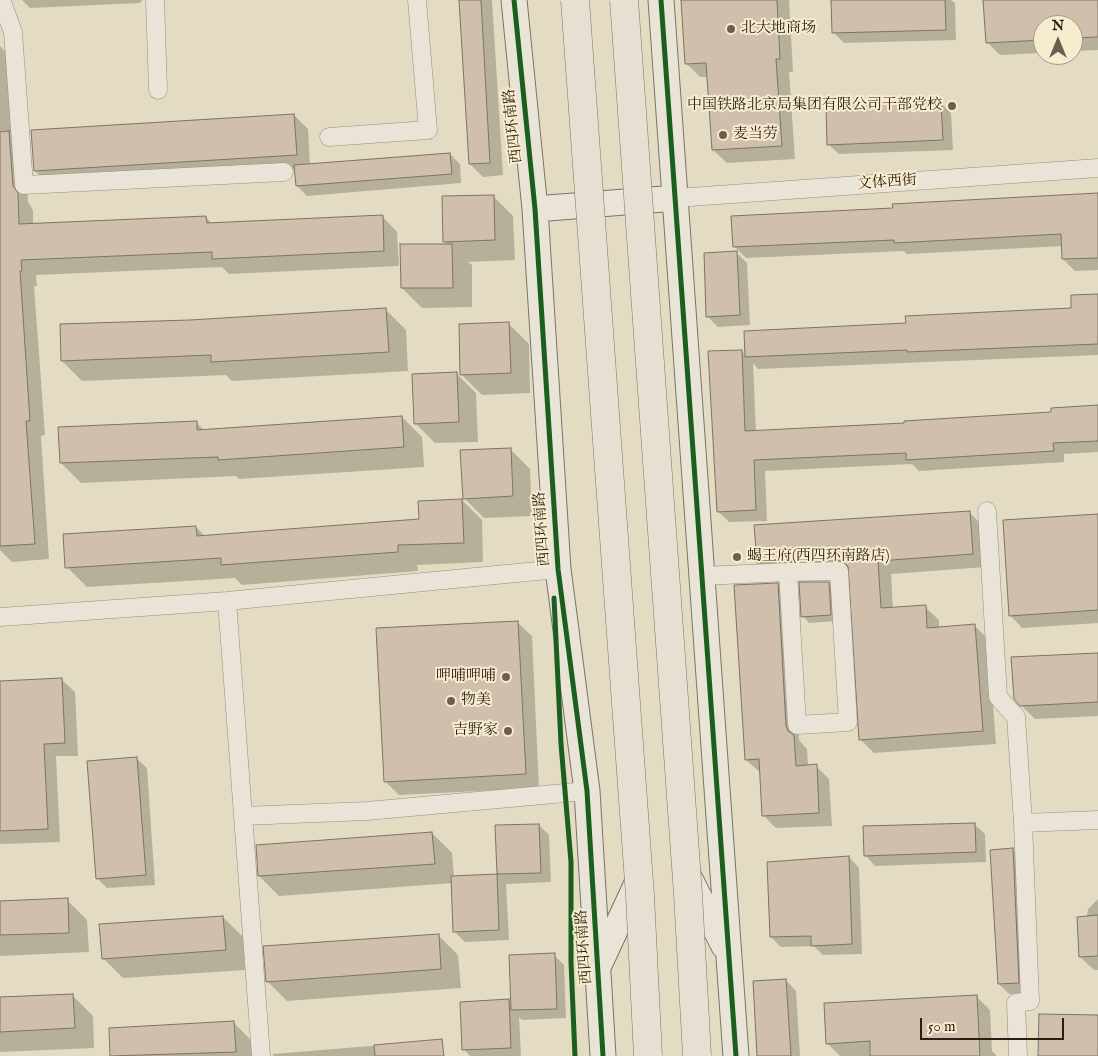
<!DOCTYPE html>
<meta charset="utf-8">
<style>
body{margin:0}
#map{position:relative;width:1098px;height:1056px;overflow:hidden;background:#e4dcc2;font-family:"IM FELL English",serif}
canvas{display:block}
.north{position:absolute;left:1033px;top:15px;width:50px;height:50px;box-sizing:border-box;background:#f7edce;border:1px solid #a59984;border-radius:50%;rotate:0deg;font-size:14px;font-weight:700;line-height:20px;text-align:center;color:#2b1c15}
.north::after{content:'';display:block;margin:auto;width:18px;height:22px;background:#6c5f52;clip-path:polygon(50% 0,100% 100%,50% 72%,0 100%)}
.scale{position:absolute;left:920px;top:1018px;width:144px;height:22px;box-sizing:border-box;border:2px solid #2b1c15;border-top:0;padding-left:6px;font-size:15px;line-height:18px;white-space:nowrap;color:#2b1c15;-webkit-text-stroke:4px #f7edce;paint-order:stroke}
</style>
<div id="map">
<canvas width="1098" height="1056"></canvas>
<div class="north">N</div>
<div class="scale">50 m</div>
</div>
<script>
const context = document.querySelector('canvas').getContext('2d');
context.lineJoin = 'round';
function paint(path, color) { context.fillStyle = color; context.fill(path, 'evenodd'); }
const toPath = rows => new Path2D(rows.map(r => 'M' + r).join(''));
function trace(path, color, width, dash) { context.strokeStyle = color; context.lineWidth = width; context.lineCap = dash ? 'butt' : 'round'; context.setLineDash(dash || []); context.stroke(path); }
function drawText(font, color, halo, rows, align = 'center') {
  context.font = font + ' "IM FELL English","Noto Serif SC",serif'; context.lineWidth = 4; context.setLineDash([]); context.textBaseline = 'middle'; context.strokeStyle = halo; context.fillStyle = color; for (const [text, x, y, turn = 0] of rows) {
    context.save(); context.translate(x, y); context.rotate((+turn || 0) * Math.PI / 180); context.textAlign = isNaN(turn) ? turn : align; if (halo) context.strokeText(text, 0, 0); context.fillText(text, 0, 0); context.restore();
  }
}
paint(toPath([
 [22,0,142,0,140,3,30,8],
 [460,0,492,0,503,175,483,177,470,164],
 [682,0,789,0,793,72,789,72,795,159,727,163,713,150,708,77,700,77,686,63],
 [833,0,951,0,955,3,956,40,844,43,834,33],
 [985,0,1098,0,1098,50,1073,51,1073,25,1043,25,1043,53,1000,55,987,42],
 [0,46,12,58,21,100,28,202,33,210,33,225,206,217,212,224,382,216,397,232,399,266,229,274,222,267,36,275,37,286,34,286,45,435,41,436,49,559,12,562,0,550],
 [941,103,951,113,953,150,839,154,828,144],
 [294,115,308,129,310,165,450,154,460,164,461,183,307,196,297,186,296,169,49,184,35,171],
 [1098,195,1098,270,1075,271,1063,259,1063,246,907,254,904,251,746,258,734,246,894,210],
 [493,196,513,216,515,260,468,262,472,265,472,307,422,308,402,288,448,245,445,242],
 [737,253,747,263,750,325,718,327,707,316],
 [1098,296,1098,355,758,369,753,363,756,432,905,425,1053,413,1098,406,1098,452,1064,454,1064,462,919,471,912,464,765,471,767,521,729,522,718,511,742,351,746,356,907,324,1072,309],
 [386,310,406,330,408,371,232,381,226,375,82,381,62,361,190,321],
 [509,324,529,344,530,393,482,395,462,375],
 [456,373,476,393,478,442,435,443,415,423],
 [402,417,422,437,424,467,239,479,236,476,81,483,61,463,196,422,205,431],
 [510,449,530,469,532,516,484,518,464,498],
 [462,500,482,520,483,562,417,565,418,571,242,585,235,578,87,587,67,567,196,527,205,536,420,520],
 [969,512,983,526,986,567,891,574,893,609,925,607,939,620,939,628,975,626,988,639,996,744,874,753,860,739,850,574,772,576,758,562],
 [1098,516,1098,623,1022,628,1010,615],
 [828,583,835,590,837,621,809,623,803,616],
 [778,584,790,597,799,740,807,749,808,766,816,766,829,779,832,826,776,828,763,815,761,773,746,760],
 [518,623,532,636,539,788,399,795,385,781],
 [1098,654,1098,716,1035,719,1021,705],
 [62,680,75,692,78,756,56,756,60,842,0,844,0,682],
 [136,758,147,768,155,885,107,888,97,878],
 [974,824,985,834,986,862,875,866,865,855],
 [539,825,549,835,551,882,506,884,509,940,465,942,454,931,453,883,279,896,259,876,432,833,452,853,454,877,498,875,497,826],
 [1013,850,1023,860,1028,993,1009,994,999,984],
 [849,857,859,868,862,954,823,955,814,946,781,947,771,937,809,858],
 [1098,899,1098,970,1094,970,1080,957,1088,909],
 [67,900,87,920,89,952,0,956,0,902],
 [223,917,243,937,245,970,123,978,103,958],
 [438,935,458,955,461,988,287,1001,267,981],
 [554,955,564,965,566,1018,522,1020,519,1017,521,1056,470,1056,464,1049,509,1001,512,1004],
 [786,980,796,991,800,1056,759,1056],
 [73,996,93,1016,94,1048,0,1052,0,999],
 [976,996,990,1010,992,1051,997,1056,840,1056,827,1043],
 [233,1022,253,1042,254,1056,112,1056,110,1029],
 [419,1042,433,1056,273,1056,273,1054]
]), '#0003');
const building = toPath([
 [459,0,481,0,490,163,469,164,459,0],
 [681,0,777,0,780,59,776,59,782,146,712,150,706,63,685,64,681,0],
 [831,0,945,0,946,30,832,33,831,0],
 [983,0,1098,0,1098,37,1073,38,1073,25,1043,25,1043,40,986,43,983,0],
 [941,101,943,140,827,145,826,107,941,101],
 [294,114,297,155,34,171,31,130,294,114],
 [9,131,13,186,18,193,19,224,206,216,207,223,383,215,384,251,212,259,212,252,21,260,22,271,20,271,30,421,26,421,35,544,0,546,0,132,9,131],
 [450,153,452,174,296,186,294,165,450,153],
 [1098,193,1098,258,1062,259,1061,234,894,243,894,240,733,247,731,216,893,208,892,204,1098,193],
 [494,195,495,240,443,242,442,196,494,195],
 [400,244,452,244,453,288,401,288,400,244],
 [737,251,740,315,706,317,704,253,737,251],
 [1098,294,1098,344,907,352,907,350,745,357,744,331,906,323,905,316,1071,308,1071,295,1098,294],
 [386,308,389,352,211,362,211,355,61,361,60,324,190,320,386,308],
 [509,322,511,373,460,375,459,324,509,322],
 [742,350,745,431,904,423,904,421,1051,412,1051,408,1098,405,1098,441,1053,443,1054,451,906,460,906,453,754,460,756,510,717,512,708,351,742,350],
 [457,372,459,422,414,424,412,374,457,372],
 [402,416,404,447,218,460,218,457,60,463,58,427,197,421,197,430,402,416],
 [511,448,513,496,463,499,460,450,511,448],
 [462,499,464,543,398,545,398,552,221,565,221,558,65,568,63,534,196,526,197,536,419,519,418,501,462,499],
 [970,511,973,554,878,561,881,608,926,605,927,628,975,624,983,731,859,740,848,566,839,560,757,563,754,525,970,511],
 [1098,514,1098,610,1009,616,1003,520,1098,514],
 [799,582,829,582,831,615,801,617,799,582],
 [778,583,786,726,788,731,794,735,796,766,817,764,819,813,762,816,759,759,745,760,734,585,778,583],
 [518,621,526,774,384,782,376,628,518,621],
 [1098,653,1098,702,1020,706,1014,699,1011,657,1098,653],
 [62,678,65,743,44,744,48,829,0,831,0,681,62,678],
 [137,757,146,875,96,879,87,761,137,757],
 [975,823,976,852,864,856,863,826,975,823],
 [539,824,541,873,497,874,495,825,539,824],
 [432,832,435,864,258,876,256,845,432,832],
 [1013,848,1019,983,998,984,990,850,1013,848],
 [849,856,852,944,811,946,811,936,770,937,767,862,849,856],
 [497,874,499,930,453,932,451,876,497,874],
 [68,898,69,933,0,935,0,901,68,898],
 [1098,915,1098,956,1079,957,1077,917,1098,915],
 [223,916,226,950,102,959,99,924,223,916],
 [439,934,441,969,266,982,263,946,439,934],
 [555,953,557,1009,511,1010,509,955,555,953],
 [786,979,791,1056,757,1056,753,981,786,979],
 [73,994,75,1028,0,1032,0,997,73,994],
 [977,995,980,1056,870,1056,870,1041,826,1044,824,1003,977,995],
 [509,999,511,1048,462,1050,460,1002,509,999],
 [1039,1014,1098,1015,1098,1056,1038,1056,1039,1014],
 [234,1021,236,1052,110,1056,109,1028,234,1021],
 [442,1039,444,1056,375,1056,374,1045,442,1039]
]);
paint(building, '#d0bfad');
trace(building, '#7a7467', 1);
const street = toPath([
 [155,0,158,90],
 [0,4,2,2,13,32,24,185,284,172],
 [329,137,428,130,417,0],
 [676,198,1098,168],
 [987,511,998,697,1016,717,1023,823],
 [702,576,788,572,839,571,848,722,797,725,788,572],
 [227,601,261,1056],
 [0,617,227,601,558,569],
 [243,816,367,811,587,791],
 [1018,1056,1016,1003,1030,1001,1023,823,1098,820]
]);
const secondary = toPath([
 [514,0,535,209,558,569,587,791,603,1056],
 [661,0,736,1056],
 [535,209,676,198],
 [688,875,724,946],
 [600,963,639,879,638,875]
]);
trace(street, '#948d7e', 19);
trace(secondary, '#7a7467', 27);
trace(street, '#e9e4d7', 18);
trace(secondary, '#e9e4d7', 25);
const highwayBridge = toPath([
 [575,0,640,896,648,1056],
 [624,0,688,894,697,1056]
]);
trace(highwayBridge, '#7a7467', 29, []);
trace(highwayBridge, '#e5e0d1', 28);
trace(toPath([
 [514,0,535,209,558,569,587,791,603,1056],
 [661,0,736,1056],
 [554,598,561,744,571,862,571,962,575,1056]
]), '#1b5e20', 5);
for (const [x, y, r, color] of [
 [731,29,5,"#6c5f52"],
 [952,106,5,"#6c5f52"],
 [723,135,5,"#6c5f52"],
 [737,557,5,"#6c5f52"],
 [506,677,5,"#6c5f52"],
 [451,701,5,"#6c5f52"],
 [508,731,5,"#6c5f52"]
]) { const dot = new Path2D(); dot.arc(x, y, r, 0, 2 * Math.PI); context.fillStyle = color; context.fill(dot); trace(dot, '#f7edce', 2); }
drawText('15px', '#2b1c15', '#f7edce', [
 ["北大地商场",741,29],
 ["中国铁路北京局集团有限公司干部党校",942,106,"right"],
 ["麦当劳",733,135],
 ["蝎王府(西四环南路店)",747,557],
 ["呷哺呷哺",496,677,"right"],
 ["物美",461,701],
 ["吉野家",498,731,"right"]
], 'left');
drawText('15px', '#2b1c15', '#f7edce', [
 ["西四环南路",514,126,-96],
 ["文体西街",887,183,-4],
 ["西四环南路",543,529,-94],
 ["西四环南路",585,947,-94]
]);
</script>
